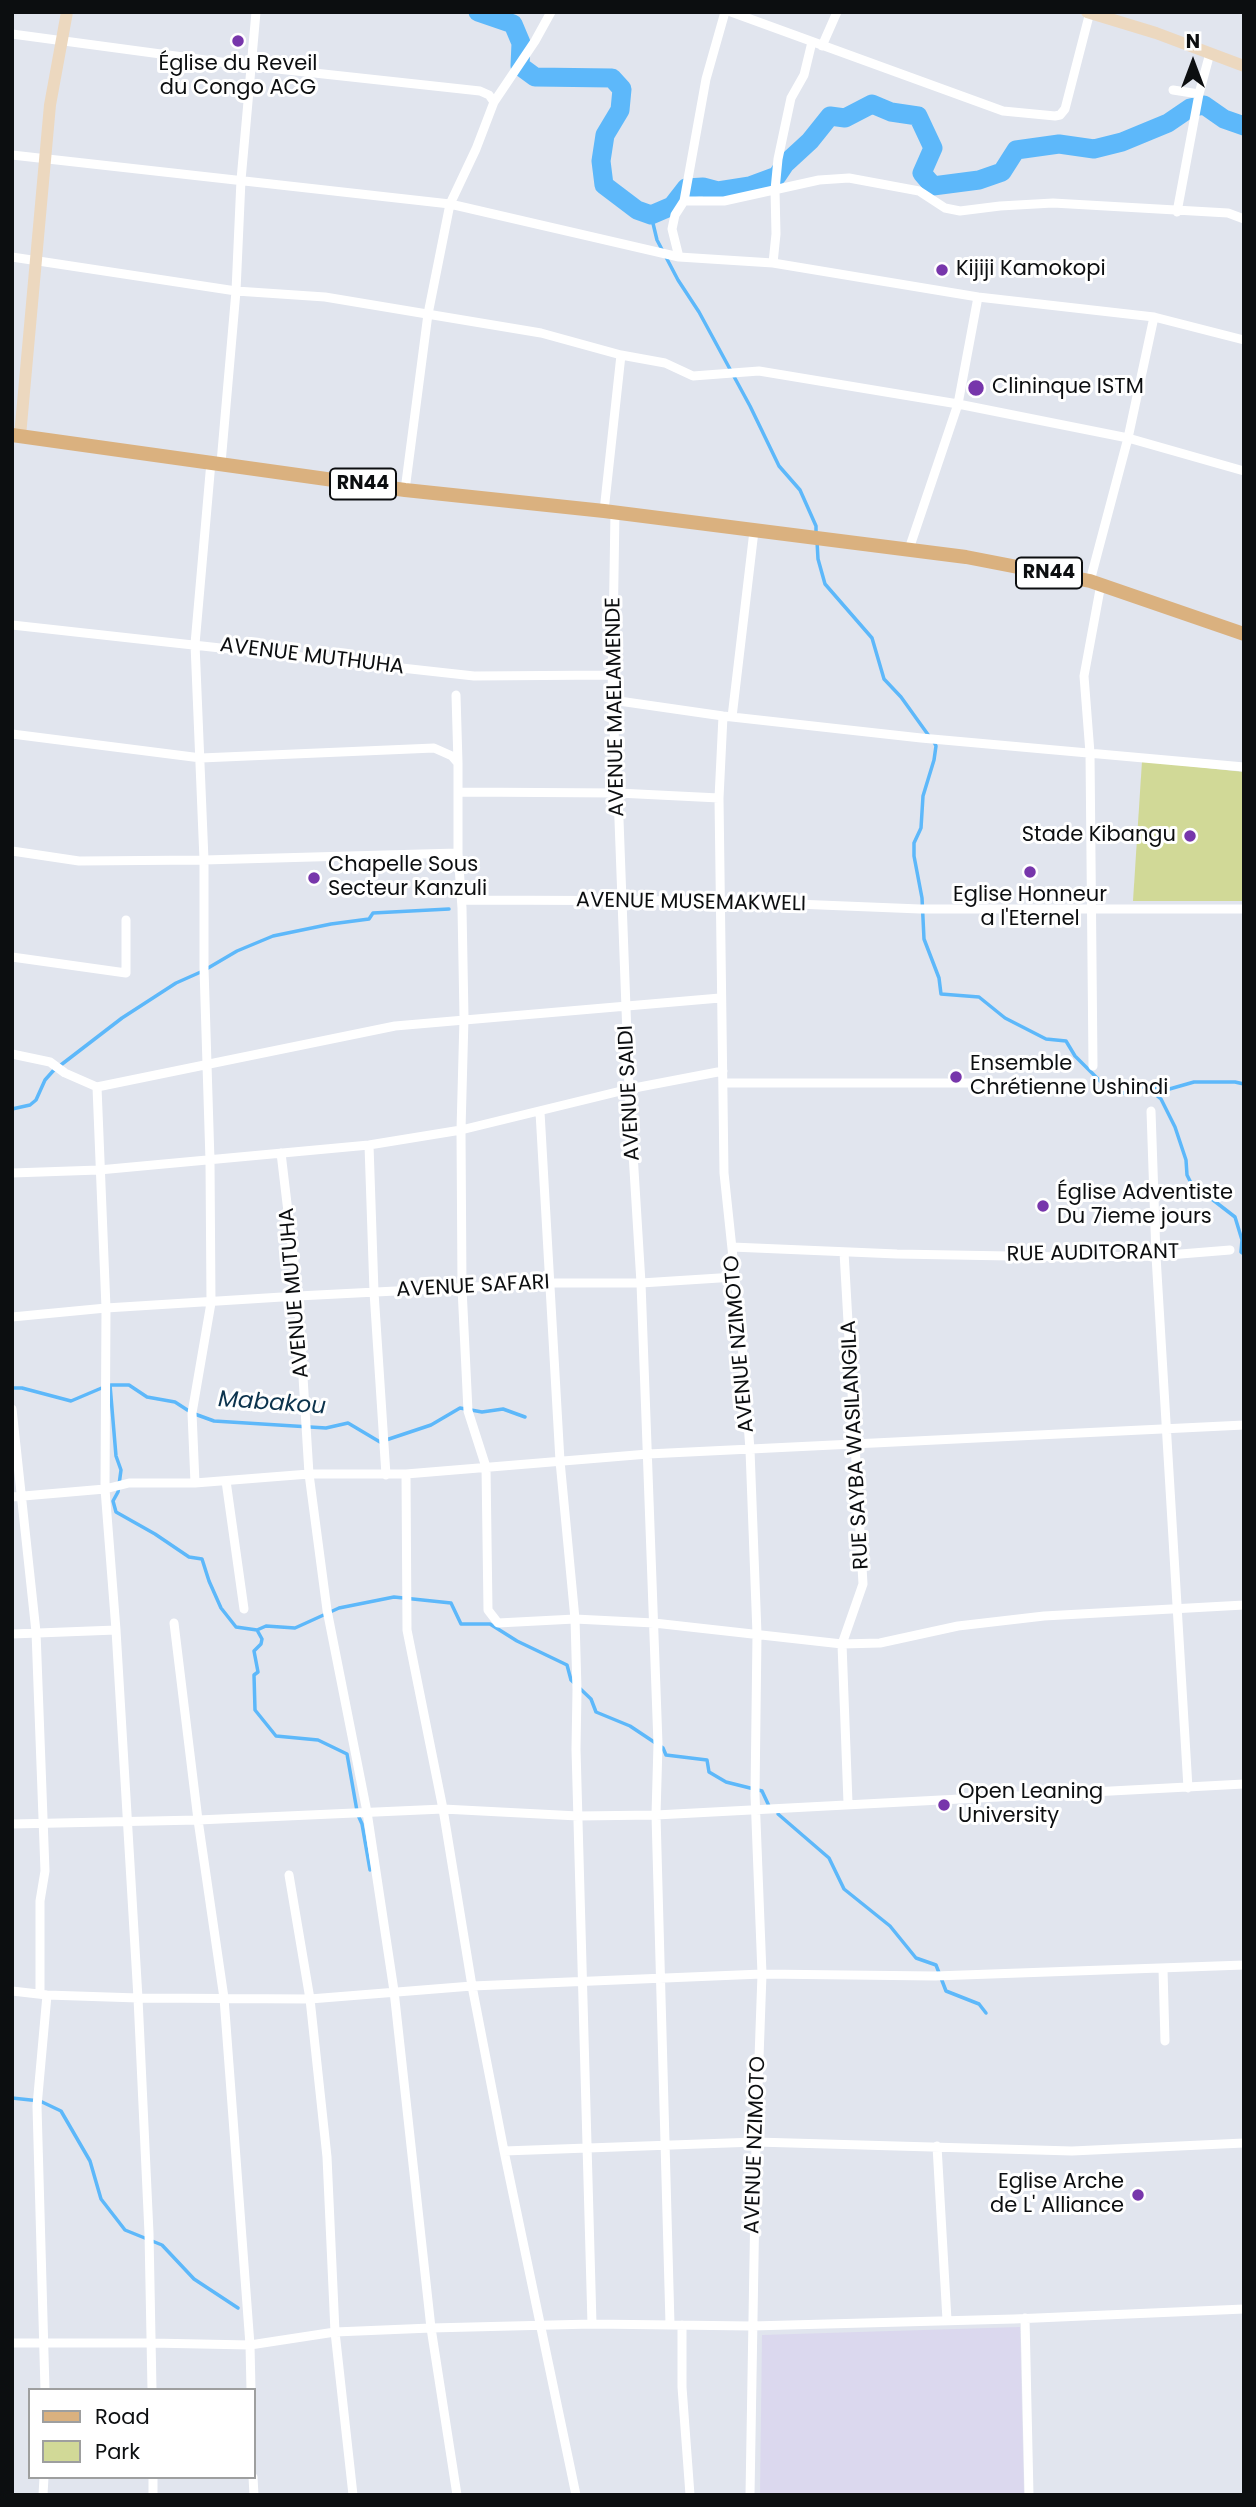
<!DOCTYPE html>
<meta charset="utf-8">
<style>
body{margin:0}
#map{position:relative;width:1256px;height:2507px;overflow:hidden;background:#e1e5ee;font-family:Poppins,sans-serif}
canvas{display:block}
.frame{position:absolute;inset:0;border:14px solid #0c0e10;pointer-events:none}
.legend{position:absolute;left:28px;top:2388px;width:228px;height:91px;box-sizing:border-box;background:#fff;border:2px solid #9e9f9f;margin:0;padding:9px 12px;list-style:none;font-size:21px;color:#0c0e10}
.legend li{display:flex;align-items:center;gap:14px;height:35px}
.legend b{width:35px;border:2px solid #9e9f9f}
.north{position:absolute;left:1158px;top:28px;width:70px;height:70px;-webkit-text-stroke:5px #fff;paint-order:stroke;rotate:0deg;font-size:19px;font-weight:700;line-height:28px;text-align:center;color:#0c0e10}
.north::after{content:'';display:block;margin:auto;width:24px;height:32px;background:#0c0e10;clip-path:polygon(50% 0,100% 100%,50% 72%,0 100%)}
</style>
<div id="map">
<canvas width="1256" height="2507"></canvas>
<div class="frame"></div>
<ul class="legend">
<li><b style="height:9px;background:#dab17f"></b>Road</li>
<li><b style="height:19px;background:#d1d997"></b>Park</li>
</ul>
<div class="north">N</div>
</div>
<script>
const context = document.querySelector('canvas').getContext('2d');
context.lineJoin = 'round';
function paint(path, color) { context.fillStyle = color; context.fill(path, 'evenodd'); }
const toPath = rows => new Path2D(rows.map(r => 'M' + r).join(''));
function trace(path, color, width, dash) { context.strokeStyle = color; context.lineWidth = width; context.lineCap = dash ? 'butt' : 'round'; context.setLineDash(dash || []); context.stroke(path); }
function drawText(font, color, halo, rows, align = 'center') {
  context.font = font + ' Poppins,sans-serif'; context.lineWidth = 6; context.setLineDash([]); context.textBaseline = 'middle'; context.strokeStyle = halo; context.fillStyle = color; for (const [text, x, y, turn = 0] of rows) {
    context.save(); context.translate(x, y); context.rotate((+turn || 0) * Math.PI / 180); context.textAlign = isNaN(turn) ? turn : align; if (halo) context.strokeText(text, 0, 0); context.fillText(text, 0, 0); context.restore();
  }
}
paint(toPath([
 [1020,2327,1024,2495,760,2495,762,2335]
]), '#dbd8ee');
paint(toPath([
 [1142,761,1244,772,1244,901,1133,901]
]), '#d1d997');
trace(toPath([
 [651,215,657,240,678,280,699,312,750,406,779,466,800,490,816,526,816,534],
 [817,541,818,559,825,584,872,638,884,679,901,697,929,736],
 [934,742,936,746,934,760,923,796,921,828,914,843,914,856,922,898,924,939,939,978,941,994,979,997,1005,1018,1046,1039,1066,1041,1075,1056,1104,1085,1120,1094,1146,1086,1166,1090,1194,1082,1235,1082,1244,1084],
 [1146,1087,1161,1099,1175,1127,1186,1160,1187,1175,1191,1183,1235,1217,1242,1240,1241,1252,1244,1254],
 [12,1109,30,1105,36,1100,45,1080,53,1071,122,1018,176,983,203,971,237,951,273,936,331,924,369,919,373,913,449,909],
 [110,1385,116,1456,121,1470,118,1492,113,1501,116,1512,155,1534,189,1557,202,1559,209,1581,221,1608,236,1627,257,1630,266,1626,295,1628,339,1608,394,1597,451,1603,461,1624,490,1624,517,1641,567,1665,571,1680,591,1699,596,1712,630,1726,663,1748,666,1755,707,1760,709,1772,726,1782,762,1791,769,1806],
 [111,1385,129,1385,147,1397,175,1402,192,1413,214,1421,326,1428,348,1423,380,1442,431,1425,460,1408,482,1412,503,1409,525,1417],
 [12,1388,22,1388,71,1401,104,1387],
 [257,1630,262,1639,261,1644,254,1651,258,1672,254,1675,255,1710,276,1736,318,1740,347,1754,357,1811],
 [778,1814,829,1858,844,1889,890,1926,916,1958,936,1965,946,1991,979,2004,986,2013],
 [358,1815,362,1824,370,1870],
 [12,2098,40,2101,61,2111,90,2161,101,2199,125,2230,162,2245,194,2279,238,2308]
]), '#5db8fa', 3.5);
trace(toPath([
 [478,12,513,24,521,43,520,66,535,77,612,78,622,89,620,110,605,135,601,161,604,185,637,210,651,215,672,206,686,188,703,187,718,191,750,186,777,176,785,164,810,141,830,116,845,118,872,104,891,112,918,116,933,148,922,173,933,186,979,180,1002,172,1016,150,1059,144,1094,149,1122,142,1168,123,1190,108,1204,105,1224,119,1244,126]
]), '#5db8fa', 19);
trace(toPath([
 [731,12,1003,111,1055,116,1060,115,1065,109,1090,12],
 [12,34,250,66,480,91,489,95,494,102,476,149,450,204,428,314,405,490],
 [822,46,837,12],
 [1173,90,1199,94,1210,53],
 [494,102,535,41,551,12],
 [12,155,450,204,679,257,773,263,978,297,1154,317,1244,340],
 [684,201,724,201,819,180,849,178,919,191,945,208,960,211,1000,206,1053,203,1228,213,1244,219],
 [1177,212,1199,94],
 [12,257,236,291,325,297,541,333,621,355,665,363,693,376,759,371,958,404,1128,438,1244,471],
 [679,257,672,229,675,215,684,201,706,79,725,12],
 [773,263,776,234,775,190,778,159,791,98,804,75,812,42],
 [221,463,236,291,241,180,256,12],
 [604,511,621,355],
 [615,512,612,700,618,793,629,1089,641,1283,658,1744,656,1815,670,2324],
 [909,549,958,404,978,297],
 [1090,581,1128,438,1154,317],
 [12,625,474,676,612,675],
 [456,695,458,763],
 [612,700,723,716,921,738,1244,767],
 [723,716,719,798,724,1173,742,1343,750,1450,757,1634,755,1795,762,1974,756,2142,750,2495],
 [732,717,754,531],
 [12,734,201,758,434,748,452,756,458,763,458,853,462,908,464,1018,461,1130,462,1288,468,1411,486,1467,488,1610,498,1623,575,1619,654,1623,842,1644,880,1643,958,1626,1044,1616,1244,1605],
 [459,792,618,793,719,798],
 [12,851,79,861,204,860,458,853],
 [462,900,721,901,920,909,1244,909],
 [12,957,126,973,126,920],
 [12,1054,50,1062,65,1073,97,1087,395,1026,720,998],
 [1093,1066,1090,753,1084,676,1101,584],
 [723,1083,1083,1083],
 [97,1087,106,1308,105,1489,116,1630,138,1998,149,2233,152,2390],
 [1151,1111,1156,1256,1188,1788],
 [540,1112,560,1461,575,1619,577,1690,576,1749,592,2324],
 [369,1145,374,1292,386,1475],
 [281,1153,298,1296,309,1474,327,1610,367,1812,394,1991,431,2328,457,2495],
 [12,1173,99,1170,369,1145,461,1130,629,1089,723,1071],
 [732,1247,897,1254,1066,1257,1156,1256,1230,1250],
 [844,1252,863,1584,842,1644,848,1803],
 [12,1317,106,1308,298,1296,552,1283,641,1283,735,1277],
 [12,1409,36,1632,45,1871,40,1901,40,1994],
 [406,1474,407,1630,443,1809,472,1986,504,2151,576,2495],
 [226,1481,244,1609],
 [195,1483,192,1413,211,1303,210,1161,204,968,204,860,195,644,211,462],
 [12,1497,105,1489,129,1483,195,1483,309,1474,406,1474,648,1454,1244,1425],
 [174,1623,198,1820,224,1998,250,2345,251,2390],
 [12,1634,116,1630],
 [12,1824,198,1820,443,1809,578,1816,656,1815,1244,1784],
 [289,1875,310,1999,327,2157,335,2332,353,2495],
 [1163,1969,1165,2041],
 [12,1991,47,1995,138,1998,310,1999,472,1986,762,1974,935,1976,1244,1965],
 [937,2146,947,2320],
 [504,2151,756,2142,1072,2151,1244,2143],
 [1025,2318,1029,2495],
 [682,2325,682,2387,690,2495],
 [12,2343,151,2343,250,2345,335,2332,431,2328,592,2324,752,2326,1014,2319,1244,2309],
 [45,2390,37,2106,47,1995],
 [153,2477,153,2495],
 [253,2477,254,2495],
 [43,2495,44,2477]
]), '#fff', 9);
trace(toPath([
 [1087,12,1156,33,1244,66],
 [20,436,50,105,67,12]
]), '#ecd8bf', 12);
trace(toPath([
 [12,435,405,490,604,511,966,557,1090,581,1244,634]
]), '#dab17f', 14);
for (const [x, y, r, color] of [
 [238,41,7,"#7736ab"],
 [942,270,7,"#7736ab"],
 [976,388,9,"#7736ab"],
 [1190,836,7,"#7736ab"],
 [1030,872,7,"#7736ab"],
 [314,878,7,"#7736ab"],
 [956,1077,7,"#7736ab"],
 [1043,1206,7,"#7736ab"],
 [944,1805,7,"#7736ab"],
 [1138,2195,7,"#7736ab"]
]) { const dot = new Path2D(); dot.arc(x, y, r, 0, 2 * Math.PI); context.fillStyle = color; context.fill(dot); trace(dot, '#fff', 2.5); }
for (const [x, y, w] of [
 [363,484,66],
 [1049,573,66]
]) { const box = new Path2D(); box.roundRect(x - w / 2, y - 15.5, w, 31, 5); context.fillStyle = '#fff'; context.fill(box); trace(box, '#0c0e10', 2); }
drawText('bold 19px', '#0c0e10', null, [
 ["RN44",363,484],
 ["RN44",1049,573]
]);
drawText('21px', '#0c0e10', '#fff', [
 ["Église du Reveil",238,65,"center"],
 ["du Congo ACG",238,89,"center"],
 ["Kijiji Kamokopi",956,270],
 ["Clininque ISTM",992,388],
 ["Stade Kibangu",1176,836,"right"],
 ["Chapelle Sous",328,866],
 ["Secteur Kanzuli",328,890],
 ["Eglise Honneur",1030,896,"center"],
 ["a l'Eternel",1030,920,"center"],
 ["Ensemble",970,1065],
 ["Chrétienne Ushindi",970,1089],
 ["Église Adventiste",1057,1194],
 ["Du 7ieme jours",1057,1218],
 ["Open Leaning",958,1793],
 ["University",958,1817],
 ["Eglise Arche",1124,2183,"right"],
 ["de L' Alliance",1124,2207,"right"]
], 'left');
drawText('21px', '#0c0e10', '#fff', [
 ["AVENUE MUTHUHA",312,657,7],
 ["AVENUE MAELAMENDE",616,707,-91],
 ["AVENUE MUSEMAKWELI",691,903,1],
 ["AVENUE SAIDI",630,1093,-93],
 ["RUE AUDITORANT",1093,1254,-1],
 ["AVENUE SAFARI",473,1287,-3],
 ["AVENUE MUTUHA",295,1293,-95],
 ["AVENUE NZIMOTO",740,1344,-95],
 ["RUE SAYBA WASILANGILA",856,1445,-93],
 ["AVENUE NZIMOTO",756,2145,-88]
]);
drawText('italic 23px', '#0c334d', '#fff', [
 ["Mabakou",272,1404,4]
]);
</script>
